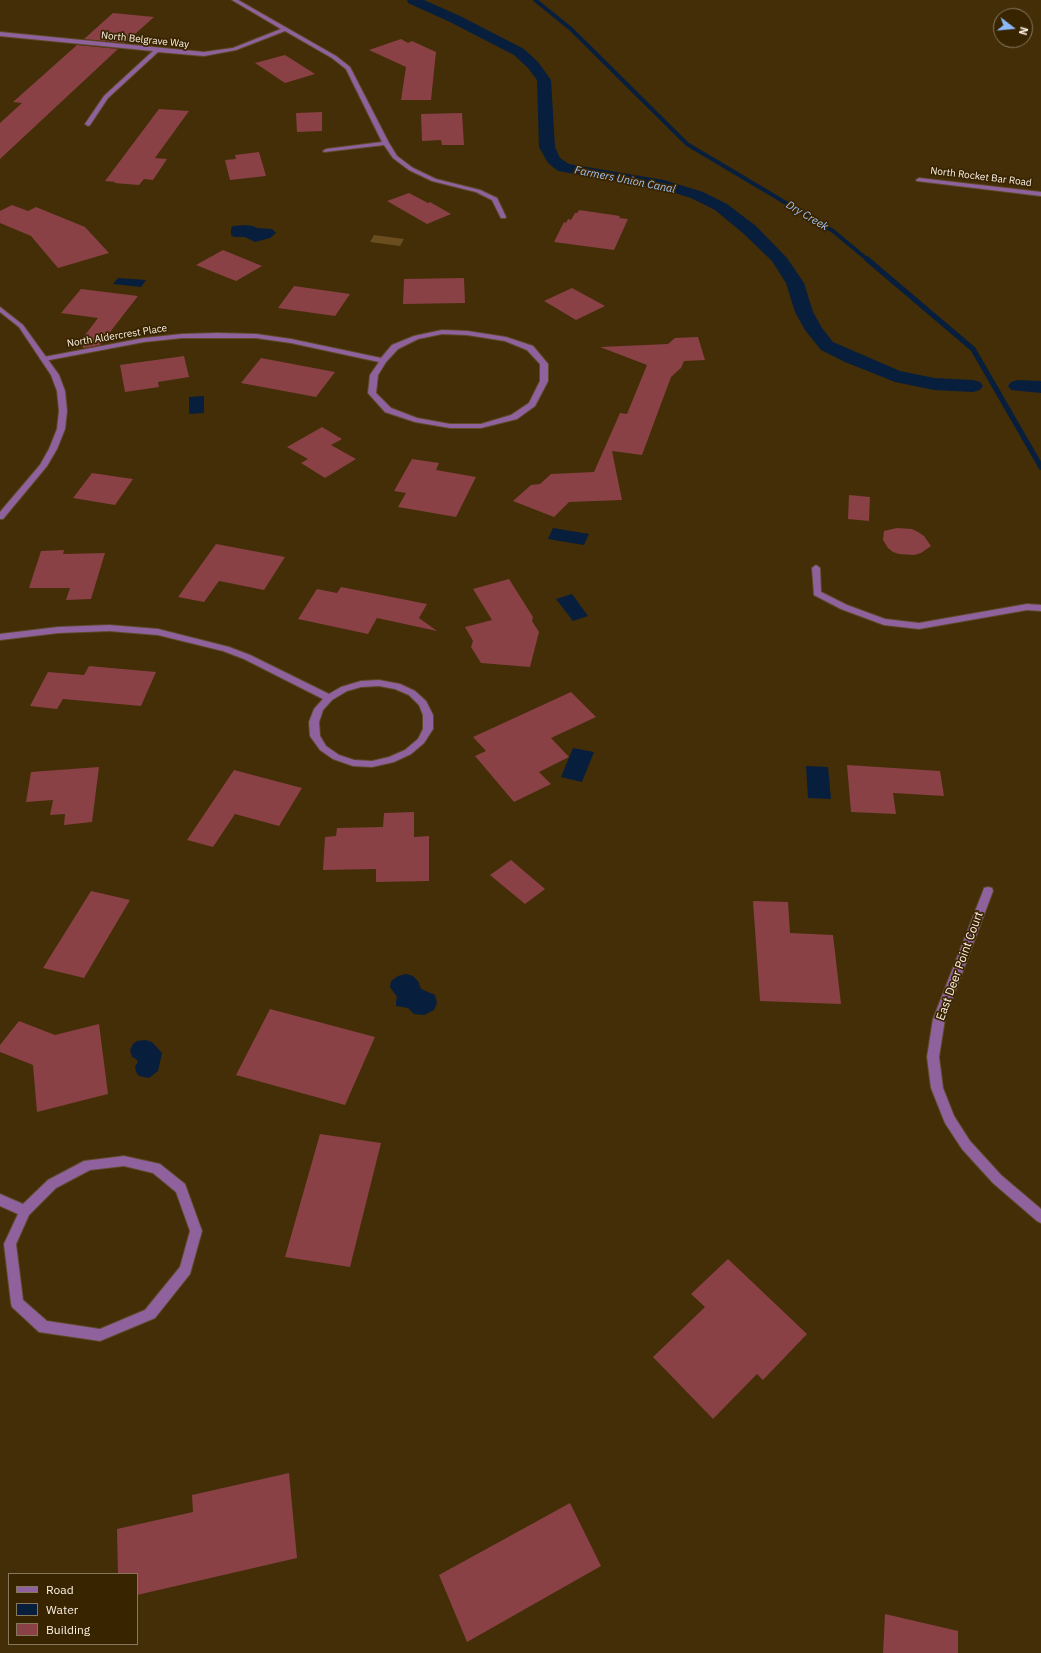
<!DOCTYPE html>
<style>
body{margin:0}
#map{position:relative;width:1041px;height:1653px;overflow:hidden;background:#432e08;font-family:"IBM Plex Sans",sans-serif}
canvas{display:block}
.legend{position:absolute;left:8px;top:1573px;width:130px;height:72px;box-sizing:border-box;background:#392400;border:1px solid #87775c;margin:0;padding:5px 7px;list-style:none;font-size:12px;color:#fcf3e6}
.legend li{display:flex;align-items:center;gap:8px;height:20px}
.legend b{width:20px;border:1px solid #87775c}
.north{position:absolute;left:993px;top:8px;width:40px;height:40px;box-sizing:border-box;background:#392400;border:1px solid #87775c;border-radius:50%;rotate:106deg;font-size:11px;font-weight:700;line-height:16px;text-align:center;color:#fcf3e6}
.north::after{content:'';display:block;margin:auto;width:14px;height:18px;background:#8cb9fc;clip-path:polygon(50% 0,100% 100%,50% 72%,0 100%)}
</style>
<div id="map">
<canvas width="1041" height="1653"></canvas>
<ul class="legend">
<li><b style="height:5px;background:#8f629d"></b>Road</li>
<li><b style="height:11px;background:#081e3d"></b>Water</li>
<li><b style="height:11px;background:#894145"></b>Building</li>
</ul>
<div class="north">N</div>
</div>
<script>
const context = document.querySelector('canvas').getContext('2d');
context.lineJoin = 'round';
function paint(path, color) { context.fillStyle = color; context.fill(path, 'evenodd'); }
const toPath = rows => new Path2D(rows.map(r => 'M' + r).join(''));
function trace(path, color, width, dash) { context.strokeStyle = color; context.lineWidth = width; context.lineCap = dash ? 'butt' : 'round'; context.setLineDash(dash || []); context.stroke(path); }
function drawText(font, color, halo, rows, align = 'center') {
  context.font = font + ' "IBM Plex Sans",sans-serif'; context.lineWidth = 3.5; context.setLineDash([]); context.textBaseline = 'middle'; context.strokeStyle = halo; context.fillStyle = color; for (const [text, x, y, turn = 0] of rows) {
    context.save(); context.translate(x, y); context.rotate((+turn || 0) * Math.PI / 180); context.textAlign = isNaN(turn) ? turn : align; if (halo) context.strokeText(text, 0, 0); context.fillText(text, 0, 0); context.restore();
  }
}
paint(toPath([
 [374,235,404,239,400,246,370,242]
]), '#6a4e20');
paint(toPath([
 [245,225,253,226,257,228,272,229,276,233,270,238,255,242,245,237,234,237,231,235,231,228,233,226],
 [118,278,146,280,141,287,113,284],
 [204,396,204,413,189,414,189,397],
 [553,528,589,534,584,545,548,539],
 [572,594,588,616,573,621,556,599],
 [573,748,594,752,582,782,561,777],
 [806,766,828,767,831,799,808,798],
 [406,974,413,976,418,981,421,989,435,995,437,1003,434,1010,424,1015,414,1014,408,1008,396,1006,396,1001,397,997,390,987,391,981,398,976],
 [145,1040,152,1042,162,1053,158,1071,149,1078,139,1076,136,1072,135,1066,138,1062,136,1059,132,1057,130,1050,133,1044,137,1041]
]), '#081e3d');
trace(toPath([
 [535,0,571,29,687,144,833,231,868,260]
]), '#081e3d', 4);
trace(toPath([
 [867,259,973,349,1041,467]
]), '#081e3d', 5.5);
paint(toPath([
 [407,0,424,0,460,16,524,49,538,62,551,80,555,147,560,158,569,164,664,180,703,192,727,204,756,226,787,258,804,283,813,312,822,328,833,342,900,371,934,378,973,380,980,382,983,386,980,390,973,392,934,390,895,382,845,362,821,350,805,330,795,312,786,283,772,261,744,234,715,210,691,198,662,189,558,171,548,163,539,147,537,80,528,68,514,55,450,22,408,3,407,0],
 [1018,380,1041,381,1041,393,1011,390,1008,386,1011,382,1018,380]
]), '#081e3d');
paint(toPath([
 [113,13,154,17,125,43,84,39],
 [401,39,408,43,412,41,436,52,431,100,401,100,406,67,369,50],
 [77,45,118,49,0,159,0,123,22,103,13,102],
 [285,55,315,74,285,83,255,63],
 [159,109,189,111,155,158,167,159,153,180,144,179,139,185,114,183,116,182,105,181],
 [322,112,322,131,297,132,296,113],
 [462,113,464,145,442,145,441,140,422,141,421,114],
 [259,152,266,176,230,180,225,160,236,159,235,155],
 [409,193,428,203,430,202,451,214,427,224,387,201],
 [12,205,28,211,36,207,85,227,109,253,58,268,31,236,0,223,0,211],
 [579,210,620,216,619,218,628,219,614,250,554,242,564,222,566,223,568,219,571,220,575,213,577,213],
 [223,250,262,266,236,281,196,265],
 [464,278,465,303,403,304,404,279],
 [294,286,350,294,335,316,278,308],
 [572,288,605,306,576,320,544,301],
 [81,289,138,296,100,345,84,348,79,343,98,318,61,313],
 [698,337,705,360,684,361,681,368,671,377,642,455,612,451,622,500,569,502,554,517,513,501,531,485,540,484,551,474,594,472,620,413,627,414,647,365,600,347,668,344,675,338],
 [184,356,189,377,158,382,159,387,125,392,120,365],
 [261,358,335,372,316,397,241,383],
 [322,427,342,439,331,445,356,459,325,478,301,463,308,459,287,447],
 [412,459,439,463,436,470,476,477,456,517,398,507,406,493,394,491],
 [92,473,133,479,115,505,73,498],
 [849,495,870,497,869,521,848,519],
 [897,528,912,529,918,532,924,536,931,546,921,553,914,555,899,554,893,552,888,548,883,540,884,531],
 [216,544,285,557,264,590,219,581,204,602,178,597],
 [64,550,63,554,105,553,91,599,66,600,70,588,29,588,41,551],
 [509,579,533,617,532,621,539,632,530,667,481,663,471,647,473,641,465,627,492,620,473,589],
 [341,587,427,604,419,618,437,631,377,618,368,634,298,619,317,589,337,593],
 [89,666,156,672,141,706,63,699,57,709,30,706,48,672,84,675],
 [571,692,596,717,551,738,569,757,539,772,551,784,514,802,475,756,486,751,473,737],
 [847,765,940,771,944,796,893,793,896,814,851,812],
 [99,767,92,822,64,825,65,814,50,815,53,800,26,802,31,772],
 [234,770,302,788,279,826,235,814,213,847,187,840],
 [414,812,414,837,429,836,429,881,376,882,376,869,323,870,325,837,336,836,337,828,383,827,384,813],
 [511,860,545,889,525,904,490,875],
 [91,891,130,900,84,978,43,968],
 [753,901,788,902,790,933,833,935,841,1004,760,1001],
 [270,1009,375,1037,345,1105,236,1075],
 [19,1021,55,1035,99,1024,108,1094,37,1112,33,1065,0,1052,0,1045],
 [320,1134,381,1143,350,1267,285,1257],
 [728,1259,807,1334,763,1380,757,1374,713,1419,653,1357,705,1307,691,1294],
 [289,1473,297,1558,137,1595,137,1574,118,1574,117,1529,193,1512,192,1495],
 [570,1503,601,1566,467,1642,439,1575],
 [885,1614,958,1631,958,1653,883,1653]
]), '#894145');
const service = toPath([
 [816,565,820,568,821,592,847,605,885,619,919,623,1027,604,1041,605,1041,611,1027,610,919,629,884,625,841,609,814,595,812,568,816,565]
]);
const minor = toPath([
 [232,0,238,0,336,56,350,67,389,143,397,156,413,168,436,179,480,190,497,198,506,217,505,218,501,218,492,200,476,192,432,181,409,170,393,158,384,145,324,152,323,151,326,149,382,142,346,69,332,58,285,31,236,50,204,56,158,52,108,98,90,125,88,126,85,124,104,96,153,51,0,36,0,32,204,52,233,48,281,29,232,0],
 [919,178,1041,192,1041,196,917,181,916,180,919,178],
 [442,330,467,331,506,337,533,346,548,364,548,381,535,406,517,419,481,428,450,428,415,422,385,412,368,393,370,375,379,362,291,343,256,338,182,338,144,342,44,361,40,359,44,357,144,338,182,334,217,333,256,334,291,339,381,358,392,345,414,336,442,330],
 [442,334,467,335,505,341,527,350,540,364,540,381,529,403,511,415,481,424,450,424,417,418,391,408,376,393,378,375,386,362,398,349,418,339,442,334],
 [109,625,158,629,229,647,250,655,329,694,341,687,361,681,379,680,400,684,415,691,426,701,433,715,433,729,424,743,411,754,394,762,372,767,353,766,333,759,320,750,310,736,309,722,314,709,323,699,244,659,223,651,158,635,109,631,58,633,0,640,0,634,58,627,109,625],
 [379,686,395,689,409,695,419,705,423,715,423,729,418,739,405,750,389,757,372,761,354,760,339,755,326,746,320,736,319,722,323,710,332,700,347,691,361,687,379,686],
 [988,887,992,888,993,891,945,1019,939,1057,943,1088,954,1116,970,1141,1001,1175,1041,1209,1041,1223,1037,1221,993,1183,962,1149,945,1123,931,1088,927,1057,933,1019,983,891,984,888,988,887],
 [124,1156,160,1164,185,1184,202,1231,190,1274,155,1318,100,1341,39,1332,12,1307,11,1303,4,1244,18,1214,0,1206,0,1194,23,1204,48,1180,84,1161,124,1156],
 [124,1166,153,1173,176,1192,190,1231,180,1267,145,1310,100,1329,47,1321,23,1300,16,1244,29,1215,56,1188,90,1170,124,1166]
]);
const tertiary = toPath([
 [0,307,23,325,59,375,65,391,67,411,65,429,57,449,47,466,3,519,0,519,0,512,40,465,49,449,57,429,59,411,57,391,51,375,19,327,0,312,0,307]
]);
trace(service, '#5d4a27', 2);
trace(minor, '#5d4a27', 2);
trace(tertiary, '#5d4a27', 2);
paint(service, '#8f629d');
paint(minor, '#8f629d');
paint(tertiary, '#8f629d');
drawText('10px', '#fcf3e6', '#392400', [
 ["North Belgrave Way",145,40,6],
 ["North Rocket Bar Road",981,177,7],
 ["North Aldercrest Place",117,336,-9]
]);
drawText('italic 11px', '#9fc0f0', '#392400', [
 ["Farmers Union Canal",625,180,11],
 ["Dry Creek",807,216,31]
]);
drawText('12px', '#fcf3e6', '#392400', [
 ["East Deer Point Court",960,966,-70]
]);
</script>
